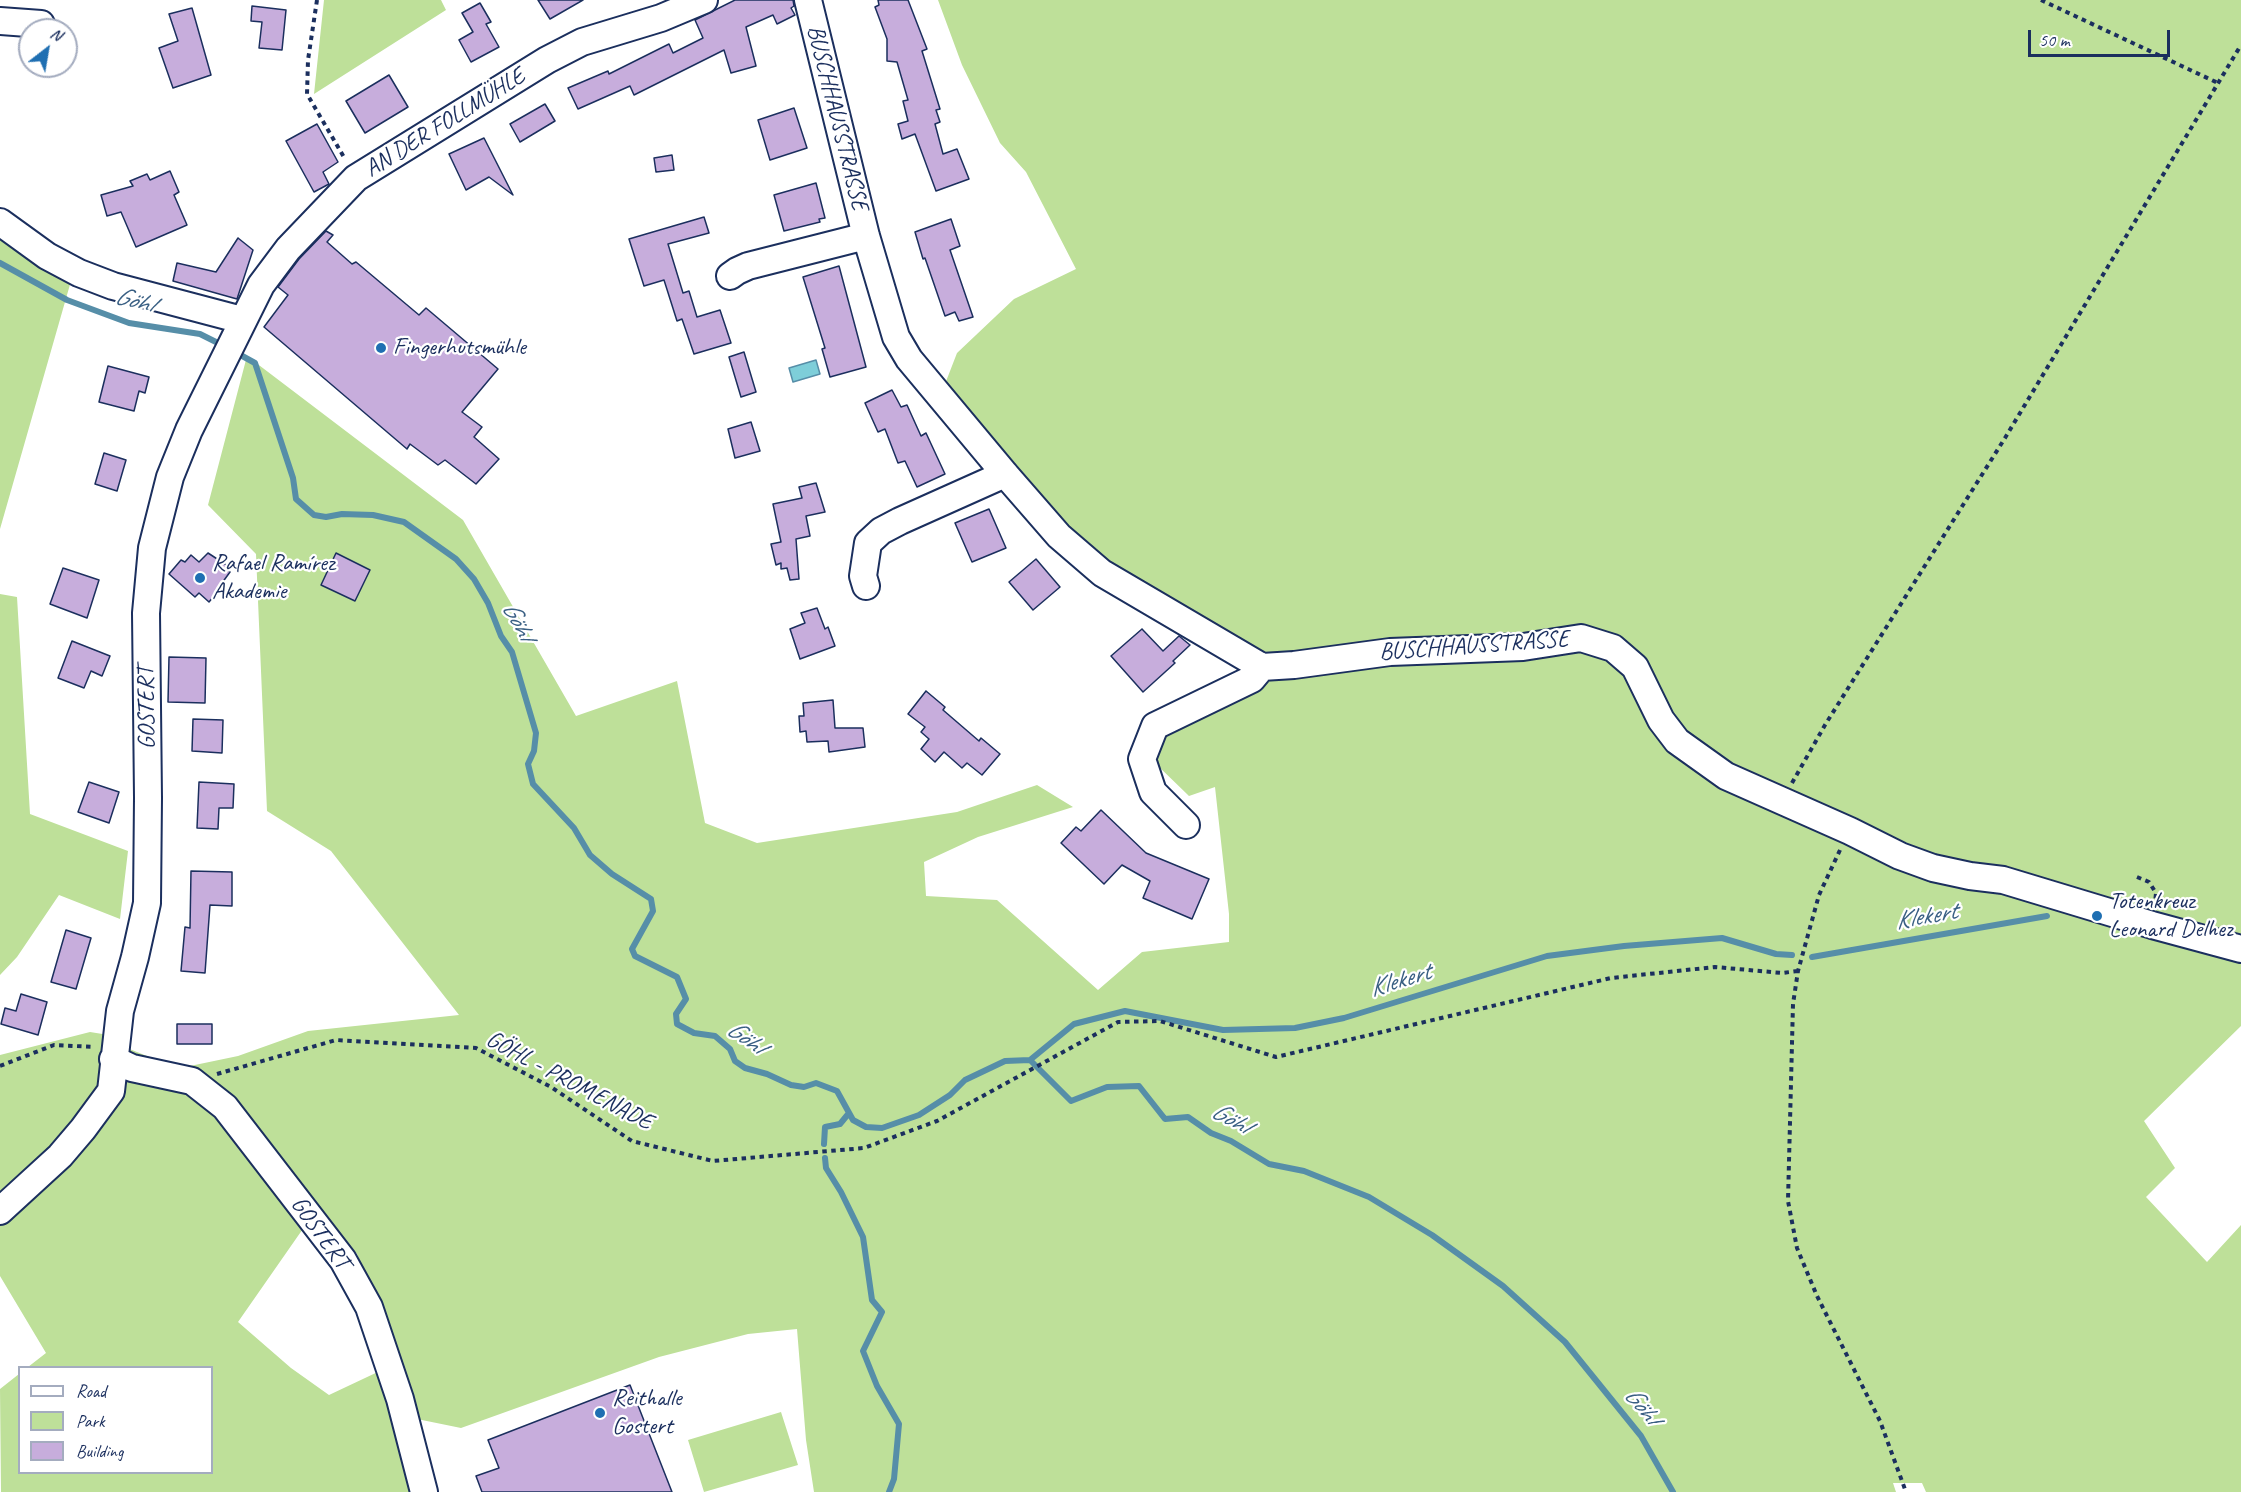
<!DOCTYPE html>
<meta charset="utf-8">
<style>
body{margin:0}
#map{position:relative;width:2241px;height:1492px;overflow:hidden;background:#fff;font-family:Caveat,sans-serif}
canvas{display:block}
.legend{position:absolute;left:18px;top:1366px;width:195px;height:108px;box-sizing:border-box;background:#fff;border:2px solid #a4acbf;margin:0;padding:8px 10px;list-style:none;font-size:18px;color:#1b2f5e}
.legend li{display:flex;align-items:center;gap:12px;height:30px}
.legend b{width:30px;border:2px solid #a4acbf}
.north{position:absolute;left:18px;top:18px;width:60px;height:60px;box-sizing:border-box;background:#fff;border:2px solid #a4acbf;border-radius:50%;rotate:31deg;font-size:16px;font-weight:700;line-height:24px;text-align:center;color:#1b2f5e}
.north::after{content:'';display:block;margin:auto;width:21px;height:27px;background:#1f6fb2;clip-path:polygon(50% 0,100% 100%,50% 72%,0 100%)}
.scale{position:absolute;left:2028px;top:30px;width:142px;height:27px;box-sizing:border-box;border:3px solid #1b2f5e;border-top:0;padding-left:8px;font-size:18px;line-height:21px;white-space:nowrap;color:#1b2f5e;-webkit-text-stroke:4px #fff;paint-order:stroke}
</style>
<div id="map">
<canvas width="2241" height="1492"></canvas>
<ul class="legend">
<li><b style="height:8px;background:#fff"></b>Road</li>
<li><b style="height:16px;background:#bee099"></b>Park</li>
<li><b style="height:16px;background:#c7addc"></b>Building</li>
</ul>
<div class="north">N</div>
<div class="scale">50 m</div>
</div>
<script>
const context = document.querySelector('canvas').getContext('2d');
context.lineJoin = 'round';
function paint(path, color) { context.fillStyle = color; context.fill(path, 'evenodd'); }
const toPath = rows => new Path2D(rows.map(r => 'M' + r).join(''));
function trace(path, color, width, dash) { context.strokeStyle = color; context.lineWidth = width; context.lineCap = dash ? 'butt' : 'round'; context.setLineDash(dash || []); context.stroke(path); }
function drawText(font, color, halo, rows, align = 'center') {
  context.font = font + ' Caveat,sans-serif'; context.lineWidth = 4.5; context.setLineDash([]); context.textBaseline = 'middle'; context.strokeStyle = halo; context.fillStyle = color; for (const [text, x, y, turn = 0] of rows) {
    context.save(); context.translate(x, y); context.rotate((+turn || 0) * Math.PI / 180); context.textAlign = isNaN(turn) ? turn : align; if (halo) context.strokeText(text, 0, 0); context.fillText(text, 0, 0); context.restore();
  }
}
paint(toPath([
 [324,0,441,0,446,10,314,94],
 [938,0,2241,0,2241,1026,2144,1121,2175,1168,2146,1197,2207,1262,2241,1225,2241,1492,1926,1492,1922,1483,1893,1483,1896,1492,814,1492,806,1440,797,1329,748,1334,659,1357,461,1428,417,1419,390,1332,357,1254,240,1110,307,1223,238,1322,291,1368,329,1395,382,1370,412,1492,1,1492,0,1389,19,1374,20,1472,212,1472,212,1368,28,1367,46,1353,0,1276,0,1055,90,1032,115,1036,122,1046,157,1060,190,1066,238,1056,308,1031,459,1015,331,851,267,811,256,554,208,505,247,356,463,520,576,716,677,681,705,823,757,843,957,812,1037,785,1073,807,978,837,924,862,926,896,997,900,1098,990,1142,952,1229,942,1229,914,1215,787,1189,796,1155,763,1168,732,1264,683,1260,649,1236,639,1178,601,1110,565,1065,525,945,384,957,353,1014,299,1076,269,1026,172,1000,143,962,65],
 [0,237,71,281,0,529],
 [0,594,17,597,30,814,128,851,120,919,59,895,17,957,0,975],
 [781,1412,798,1465,704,1492,688,1440]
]), '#bee099');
const water = toPath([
 [816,360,820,374,793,382,789,368,816,360]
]);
paint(water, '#7eced9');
trace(water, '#568ea8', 1.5);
trace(toPath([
 [0,263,67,300,129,323,200,334,224,346],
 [235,352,255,363,293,478,296,499,314,515,326,517,342,514,373,515,404,522,456,559,474,579,488,603,501,636,512,652,536,733,534,751,528,764,533,784,574,828,590,855,612,874,651,899,653,911,632,949,635,956,677,977,686,999,676,1014,677,1024,694,1033,715,1036,730,1049,735,1061,745,1068,767,1074,791,1085,804,1087,816,1083,837,1091,853,1120,866,1127,882,1128,919,1115,950,1095,965,1080,1005,1061,1030,1060,1071,1101,1107,1087,1139,1086,1165,1119,1188,1117,1211,1133,1231,1141,1269,1164,1304,1171,1369,1197,1432,1235,1503,1286,1565,1342,1641,1436,1673,1492],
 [1812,957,2047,916],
 [1030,1060,1074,1024,1125,1011,1223,1030,1295,1028,1344,1018,1547,956,1624,946,1722,938,1776,954,1792,955],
 [824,1144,825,1127,840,1124,849,1113],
 [825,1158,826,1168,841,1192,863,1237,872,1300,882,1312,863,1351,877,1386,899,1424,894,1479,889,1492]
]), '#568ea8', 6);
const building = toPath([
 [538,0,583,0,550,19,538,0],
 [735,0,793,0,794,6,791,8,795,15,777,24,773,15,746,27,756,66,731,73,724,50,634,95,630,86,578,109,568,88,608,71,609,74,669,44,673,53,703,38,695,20,735,0],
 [878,0,908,0,927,49,922,51,940,109,936,110,940,122,935,124,943,154,957,149,969,179,936,191,915,134,902,139,898,124,908,121,903,101,908,100,897,62,887,61,887,39,875,7,879,5,878,0],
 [480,3,491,22,486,24,499,47,471,62,459,40,473,32,462,13,480,3],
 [252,6,286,10,282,50,259,48,262,22,251,21,252,6],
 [192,8,211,75,173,88,159,48,178,41,169,14,192,8],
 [389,75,408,107,365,133,346,101,389,75],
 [545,104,555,121,520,142,510,124,545,104],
 [794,108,807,148,770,160,758,120,794,108],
 [317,124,338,162,323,172,329,184,314,192,286,141,317,124],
 [484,138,513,195,489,177,466,190,449,154,484,138],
 [672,155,674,170,656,172,654,158,672,155],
 [170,171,179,192,174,195,187,225,136,247,121,212,107,216,101,195,133,186,130,181,147,174,150,180,170,171],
 [816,183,825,218,819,219,820,222,784,231,774,195,816,183],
 [704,217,709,233,668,244,683,293,689,291,697,317,720,310,731,343,694,354,682,319,677,321,664,280,644,286,629,239,704,217],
 [951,219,960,246,950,250,973,317,959,321,955,312,945,316,925,258,923,259,915,232,951,219],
 [326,231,333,235,327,242,352,264,356,262,419,315,426,308,498,369,462,412,482,427,474,437,499,459,476,484,445,460,438,465,410,444,407,449,264,327,288,295,278,287,299,259,326,231],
 [238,238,253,250,237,299,173,281,177,263,216,272,238,238],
 [839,266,866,367,830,377,822,349,825,348,803,277,839,266],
 [744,352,756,392,741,397,729,357,744,352],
 [108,366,149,377,145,393,139,391,134,411,99,402,108,366],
 [892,390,901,407,907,405,921,436,926,433,945,474,917,487,905,461,898,463,885,429,878,432,865,403,892,390],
 [751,422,760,451,735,458,728,429,751,422],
 [104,453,126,460,117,491,95,484,104,453],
 [816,483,825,512,806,516,810,536,796,539,799,579,790,580,787,568,781,569,781,563,776,565,771,544,781,542,773,504,802,498,799,487,816,483],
 [989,509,1006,548,972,562,955,523,989,509],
 [208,553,228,566,226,568,230,572,222,583,224,584,209,602,199,593,195,597,169,574,181,560,185,562,191,555,199,562,208,553],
 [336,553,370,570,355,601,321,585,336,553],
 [1036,559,1060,587,1033,610,1009,582,1036,559],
 [63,568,99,580,87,618,50,604,63,568],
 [817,608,825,629,828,627,835,646,800,659,790,629,805,623,801,613,817,608],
 [1142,629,1163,651,1179,636,1190,645,1173,661,1175,663,1143,692,1111,656,1142,629],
 [72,641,110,656,102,676,91,671,84,688,58,678,72,641],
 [169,657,206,658,205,703,168,702,169,657],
 [926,691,945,707,943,710,979,741,981,738,1000,754,982,775,967,763,962,768,944,752,935,762,921,749,929,739,921,732,925,727,908,714,926,691],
 [833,700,835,728,863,728,865,747,829,752,828,741,807,742,806,731,800,732,799,716,804,716,803,703,833,700],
 [193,719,223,720,222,753,192,751,193,719],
 [89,782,119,792,109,823,78,812,89,782],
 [199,782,234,784,233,808,219,808,218,829,197,828,199,782],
 [1101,810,1146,853,1209,879,1192,919,1143,898,1150,881,1122,865,1104,884,1061,843,1076,827,1081,831,1101,810],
 [191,871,232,872,232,906,210,905,205,973,181,971,185,927,190,928,191,871],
 [66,930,91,938,76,989,51,982,66,930],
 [21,994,47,1002,38,1035,1,1024,5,1008,16,1011,21,994],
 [177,1024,212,1024,212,1044,177,1044,177,1024],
 [630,1385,672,1492,482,1492,476,1476,499,1468,488,1440,630,1385]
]);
paint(building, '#c7addc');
trace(building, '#1b2f5e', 1.5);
const minor = toPath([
 [808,0,866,236,896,337,909,359,1005,474,1059,536,1102,573,1262,667,1294,665,1390,652,1523,647,1581,638,1613,648,1635,667,1661,720,1677,741,1726,776,1850,831,1900,856,1933,868,1970,876,2003,880,2152,925,2241,949],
 [0,21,41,24],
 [0,222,47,256,79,273,113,286,242,320],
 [730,276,737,271,748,266,866,236],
 [866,586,863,576,868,543,881,531,900,521,1005,474],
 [1186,825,1153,792,1142,759,1155,726,1252,679,1262,667],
 [113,1059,132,1068,192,1081,225,1107,343,1260,369,1307,400,1399,424,1492],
 [0,1211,60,1156,83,1129,111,1091,120,1011,135,957,147,903,148,798,146,613,152,548,170,477,189,430,261,285,288,249,356,178,547,60,582,42,661,18,704,0]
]);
trace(minor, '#1b2f5e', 30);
trace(toPath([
 [317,0,308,60,307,94,345,159],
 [2041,0,2218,83],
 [1792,783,1825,725,2005,438,2241,45],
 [1840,850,1819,895,1798,971,1793,1004,1788,1201,1797,1248,1817,1296,1880,1421,1906,1492],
 [2137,877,2149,882,2156,893,2155,903],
 [0,1066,54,1045,95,1047],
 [217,1074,336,1040,476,1048,551,1087,632,1141,713,1161,864,1148,937,1121,1118,1022,1160,1021,1276,1057,1611,978,1715,967,1782,973,1798,971]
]), '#1b2f5e', 4, [4.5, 4.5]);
trace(minor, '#fff', 26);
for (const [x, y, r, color] of [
 [381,348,6,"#1f6fb2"],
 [200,578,6,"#1f6fb2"],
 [2097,916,6,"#1f6fb2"],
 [600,1413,6,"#1f6fb2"]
]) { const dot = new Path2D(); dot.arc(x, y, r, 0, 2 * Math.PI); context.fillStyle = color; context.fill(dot); trace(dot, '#fff', 2); }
drawText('24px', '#1b2f5e', '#fff', [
 ["BUSCHHAUSSTRASSE",837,118,76],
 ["AN DER FOLLMÜHLE",445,123,-32],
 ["BUSCHHAUSSTRASSE",1474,646,-4],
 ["GOSTERT",147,708,-91],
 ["GÖHL - PROMENADE",569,1081,28],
 ["GOSTERT",320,1233,54]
]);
drawText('24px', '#1b2f5e', '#fff', [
 ["Fingerhutsmühle",393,348],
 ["Rafael Ramírez",212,564],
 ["Akademie",212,592],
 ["Totenkreuz",2109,902],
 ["Leonard Delhez",2109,930],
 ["Reithalle",612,1399],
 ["Gostert",612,1427]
], 'left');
drawText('italic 26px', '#395f83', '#fff', [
 ["Göhl",134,301,15],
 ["Göhl",517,621,63],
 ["Klekert",1926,917,-10],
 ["Klekert",1400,981,-17],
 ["Göhl",745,1038,37],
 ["Göhl",1230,1119,30],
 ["Göhl",1641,1406,52]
]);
</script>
